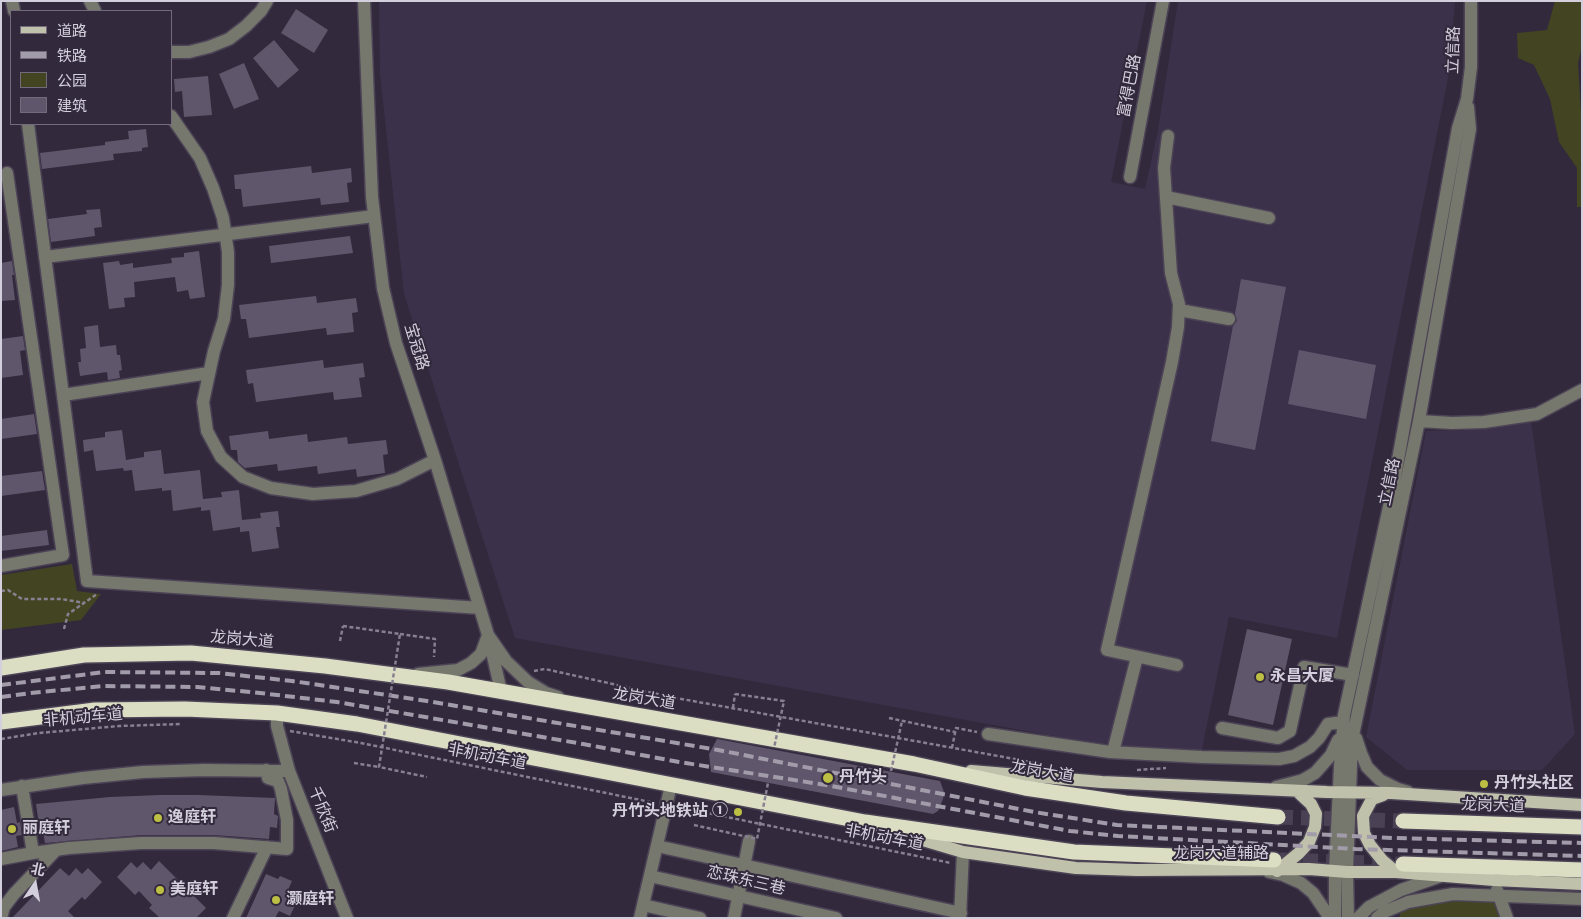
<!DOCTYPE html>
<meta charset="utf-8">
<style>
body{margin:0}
#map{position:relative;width:1583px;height:919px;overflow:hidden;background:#32293c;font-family:"Space Grotesk","Noto Sans SC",sans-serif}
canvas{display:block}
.frame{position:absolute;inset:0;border:2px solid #d4cfdc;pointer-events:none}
.legend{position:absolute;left:10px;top:10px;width:162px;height:115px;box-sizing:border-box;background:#32293c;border:1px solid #736b7c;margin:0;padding:6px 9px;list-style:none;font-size:15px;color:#d4cfdc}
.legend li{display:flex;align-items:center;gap:10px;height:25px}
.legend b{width:25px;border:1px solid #736b7c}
.north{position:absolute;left:10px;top:859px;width:50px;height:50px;-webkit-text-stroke:4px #32293c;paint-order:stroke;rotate:12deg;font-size:14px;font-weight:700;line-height:20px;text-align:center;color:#d4cfdc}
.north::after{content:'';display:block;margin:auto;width:18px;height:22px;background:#d4cfdc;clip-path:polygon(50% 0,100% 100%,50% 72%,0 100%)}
</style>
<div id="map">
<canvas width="1583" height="919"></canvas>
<div class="frame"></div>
<ul class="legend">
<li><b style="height:6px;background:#bfc1ab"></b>道路</li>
<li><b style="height:6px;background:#a19baa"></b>铁路</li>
<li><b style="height:14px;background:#434422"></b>公园</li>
<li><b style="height:14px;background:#60566c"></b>建筑</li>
</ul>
<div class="north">北</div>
</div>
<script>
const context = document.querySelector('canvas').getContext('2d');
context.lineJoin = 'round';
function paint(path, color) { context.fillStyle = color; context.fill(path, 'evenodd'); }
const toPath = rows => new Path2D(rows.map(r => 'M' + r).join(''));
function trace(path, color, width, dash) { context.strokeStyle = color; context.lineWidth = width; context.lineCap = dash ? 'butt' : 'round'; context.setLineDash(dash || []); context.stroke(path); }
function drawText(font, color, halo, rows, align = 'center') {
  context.font = font + ' "Space Grotesk","Noto Sans SC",sans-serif'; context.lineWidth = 4; context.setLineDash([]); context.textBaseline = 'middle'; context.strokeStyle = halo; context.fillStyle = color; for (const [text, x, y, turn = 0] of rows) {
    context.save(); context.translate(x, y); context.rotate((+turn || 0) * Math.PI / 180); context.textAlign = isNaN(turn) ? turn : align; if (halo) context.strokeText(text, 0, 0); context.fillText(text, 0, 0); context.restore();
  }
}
paint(toPath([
 [379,1,1147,1,1111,182,1145,189,1158,130,1178,1,1455,1,1449,73,1337,638,1229,617,1201,754,1076,740,515,638,404,294,380,74],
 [1531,421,1575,734,1542,770,1407,770,1366,737,1426,431,1460,431]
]), '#3c314a');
paint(toPath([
 [1555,1,1582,1,1582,47,1578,63,1582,128,1582,207,1577,207,1577,168,1559,142,1550,99,1534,65,1518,58,1517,33,1547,30],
 [72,564,77,591,101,594,81,620,1,630,1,575],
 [1499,899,1503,918,1399,918,1401,910,1442,901]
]), '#434422');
paint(toPath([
 [296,9,328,30,314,53,281,33],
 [274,40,299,70,278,88,253,58],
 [244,63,259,99,234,109,219,74],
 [208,76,212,115,184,117,182,91,175,92,174,79],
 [146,129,148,147,142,148,142,151,113,154,114,160,42,169,40,153,105,145,105,142,129,139,128,131],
 [311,166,312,173,351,168,352,182,347,183,349,202,321,205,320,198,243,207,241,189,235,189,234,175],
 [100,209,102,227,94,228,95,236,51,242,48,219,87,214,86,210],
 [350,236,353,253,271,263,269,246],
 [199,251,205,297,190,299,188,290,177,292,175,277,134,282,135,297,124,298,125,307,109,309,103,263,119,261,120,265,133,263,133,268,172,263,171,258,184,257,184,253],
 [12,261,14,275,12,275,15,300,1,301,1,263],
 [1241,279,1286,287,1255,450,1211,441,1233,326,1237,321,1235,314],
 [316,296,317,303,356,298,358,312,352,313,354,332,327,335,326,328,249,338,246,319,241,319,239,305],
 [98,325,100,347,116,345,117,355,120,355,122,370,119,371,120,378,108,380,107,372,80,376,78,362,81,362,80,349,86,348,84,327],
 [23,336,25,350,20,351,23,375,1,378,1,339],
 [1299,350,1376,365,1366,419,1288,404],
 [323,360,324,368,363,363,365,377,359,378,362,397,334,400,333,392,256,402,253,383,248,384,246,370],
 [34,414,37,434,1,439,1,419],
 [122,430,126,460,144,457,144,452,161,450,164,474,200,470,203,499,222,497,221,492,239,490,242,520,261,518,260,513,278,511,280,527,276,527,279,548,252,552,249,531,240,532,240,527,213,531,210,510,201,511,201,507,173,511,171,490,162,491,162,488,135,491,132,470,124,471,123,468,96,471,93,450,84,452,83,440,105,437,105,432],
 [268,431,269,439,307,434,308,442,347,437,348,444,386,440,388,454,383,455,385,473,357,477,356,469,318,474,317,466,278,471,277,464,245,468,238,462,237,450,231,450,229,436],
 [42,471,45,490,1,496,1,476],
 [47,530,49,545,1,551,1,536],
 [1247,629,1292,639,1273,725,1228,715],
 [717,739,940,781,944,792,943,799,938,811,933,814,711,772,709,754],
 [160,795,198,795,275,798,274,814,278,816,277,828,270,827,269,839,214,835,141,835,45,843,43,832,38,832,36,819,38,818,36,804,110,797],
 [14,807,17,823,20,822,22,835,16,836,18,847,1,851,1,810],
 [159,861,206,908,196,918,160,918,149,908,152,905,139,891,135,895,117,877,131,862,137,868,143,862,151,870],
 [60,868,69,876,76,868,82,874,88,868,102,882,85,900,82,897,68,911,75,918,12,918],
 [266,874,278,879,280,876,292,881,288,890,300,895,290,916,279,911,275,918,246,918]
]), '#60566c');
trace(toPath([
 [1278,817,1403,821],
 [1280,860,1397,864]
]), '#4a4254', 15, [15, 8]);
const minor = toPath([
 [12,1,14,11],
 [90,1,95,11],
 [364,1,372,197,383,288,396,343,435,460,488,635,501,691],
 [171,52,189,52,209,47,229,39,246,26,261,11,267,1],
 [171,116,200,158,213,188,223,218,228,252,228,285,224,319,214,351,203,402,207,431,221,457,243,477,271,488,313,494,356,491,397,479,435,460],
 [28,124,87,581,480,608],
 [1168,136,1164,168,1171,273,1179,304,1178,327,1172,362,1107,650,1177,665],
 [1130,177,1163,1],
 [1166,197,1269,218],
 [45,257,374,216],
 [1179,310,1229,319],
 [63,395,209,373],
 [1419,421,1452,423,1484,422,1537,414,1582,390],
 [1,566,63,555,7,173],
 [418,674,458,670,471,663,481,654,488,635,506,661,528,682,546,693,558,697],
 [277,713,277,726,289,771,347,918],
 [1222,728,1278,738,1290,731,1304,667,1353,675],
 [988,734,1110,752,1202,757,1279,759,1294,756,1310,747,1319,738,1328,724,1343,722],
 [1356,738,1361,753,1367,767,1380,780,1398,789,1408,792],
 [1113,752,1137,657],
 [22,786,33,853],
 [1276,787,1303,780,1315,773,1331,755,1338,740],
 [1,790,83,778,143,772,204,770,289,771],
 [657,846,961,913],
 [1,859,33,853,69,848,141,843,214,843,287,849,287,820,281,789,278,781,268,778,266,770],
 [1269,872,1283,875,1301,883,1313,893,1330,918],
 [650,876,836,918],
 [1497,890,1507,918],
 [643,905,700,918],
 [1,918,4,907,14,894,56,850],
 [233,918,267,847],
 [640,918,671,785],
 [734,918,749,841],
 [960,918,963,852],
 [1335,918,1335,870,1340,766,1344,715,1392,493,1458,128,1467,99,1471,67,1471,1],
 [1348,918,1347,872,1352,740,1419,421,1470,129,1468,107],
 [1358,918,1369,907,1401,890,1441,876],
 [1377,918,1384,912,1408,902,1453,894,1582,899]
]);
const major = toPath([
 [971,771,1102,782,1327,792,1391,793,1582,805],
 [1383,795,1372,799,1363,816,1364,833,1370,845,1382,860,1396,872],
 [896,832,963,852,1076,868,1137,870,1309,869,1347,872,1396,872,1494,880,1582,884],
 [1277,871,1299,853,1309,842,1315,827,1316,814,1311,804,1297,791]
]);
const highway = toPath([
 [1,668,84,655,191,653,325,666,448,682,914,764,1025,788,1126,803,1278,817],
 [1,722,95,710,185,709,277,713,357,724,865,822,1074,852,1274,860],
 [1403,821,1582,827],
 [1403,864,1582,870]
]);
trace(minor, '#4c4456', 15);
trace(major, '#4c4456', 15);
trace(highway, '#4c4456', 18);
trace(toPath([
 [1,591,8,590,22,599,61,599,85,603],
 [64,629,68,614,97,594],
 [400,634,435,639,434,657],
 [340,641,343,626],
 [534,671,545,669,676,698,1037,763],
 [733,708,735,694],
 [889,718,955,732],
 [290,731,361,743,655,803],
 [1,739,39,733,119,726,182,724],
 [952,748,956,728,977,732],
 [354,763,379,767],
 [1137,770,1166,768],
 [678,807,951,863]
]), '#878090', 2.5, [4, 2.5]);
trace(minor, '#76776d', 12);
trace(major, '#bfc1ab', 12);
trace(highway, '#dcdec3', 15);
trace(toPath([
 [1,685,105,672,219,673,292,681,427,701,718,750,1034,812,1117,825,1394,838,1582,843],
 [1,697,31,693,103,686,197,687,260,693,337,702,583,744,679,762,826,785,1070,831,1118,836,1355,849,1582,856]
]), '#a19baa', 4, [10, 5]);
trace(toPath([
 [343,626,400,634,379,767,427,777],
 [735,694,784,701,774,748],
 [891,771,902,721],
 [694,825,757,839,768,783]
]), '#878090', 2.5, [4, 2.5]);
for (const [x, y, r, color] of [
 [1260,677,5,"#bcbf44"],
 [828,778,6,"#bcbf44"],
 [1484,784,5,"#bcbf44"],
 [738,812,5,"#bcbf44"],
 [158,818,5,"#bcbf44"],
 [12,829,5,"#bcbf44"],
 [160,890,5,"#bcbf44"],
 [276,900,5,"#bcbf44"]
]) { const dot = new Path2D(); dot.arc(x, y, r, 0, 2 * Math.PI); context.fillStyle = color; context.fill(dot); trace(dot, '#32293c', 2); }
drawText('16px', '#d4cfdc', '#32293c', [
 ["立信路",1454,50,-88],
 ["富得巴路",1130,86,-79],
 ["宝冠路",416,347,73],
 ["立信路",1390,482,-78],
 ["龙岗大道",242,640,5],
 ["龙岗大道",644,699,10],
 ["非机动车道",83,718,-5],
 ["非机动车道",487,757,11],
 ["龙岗大道",1042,772,10],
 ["龙岗大道",1493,806,2],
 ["千欣街",322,810,68],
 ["非机动车道",884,838,11],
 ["龙岗大道辅路",1221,854],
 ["恋珠东三巷",746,881,13]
]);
drawText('bold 16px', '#d4cfdc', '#32293c', [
 ["永昌大厦",1270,677],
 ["丹竹头",839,778],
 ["丹竹头社区",1494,784],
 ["丹竹头地铁站 ①",728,812,"right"],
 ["逸庭轩",168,818],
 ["丽庭轩",22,829],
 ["美庭轩",170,890],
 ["灏庭轩",286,900]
], 'left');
</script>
